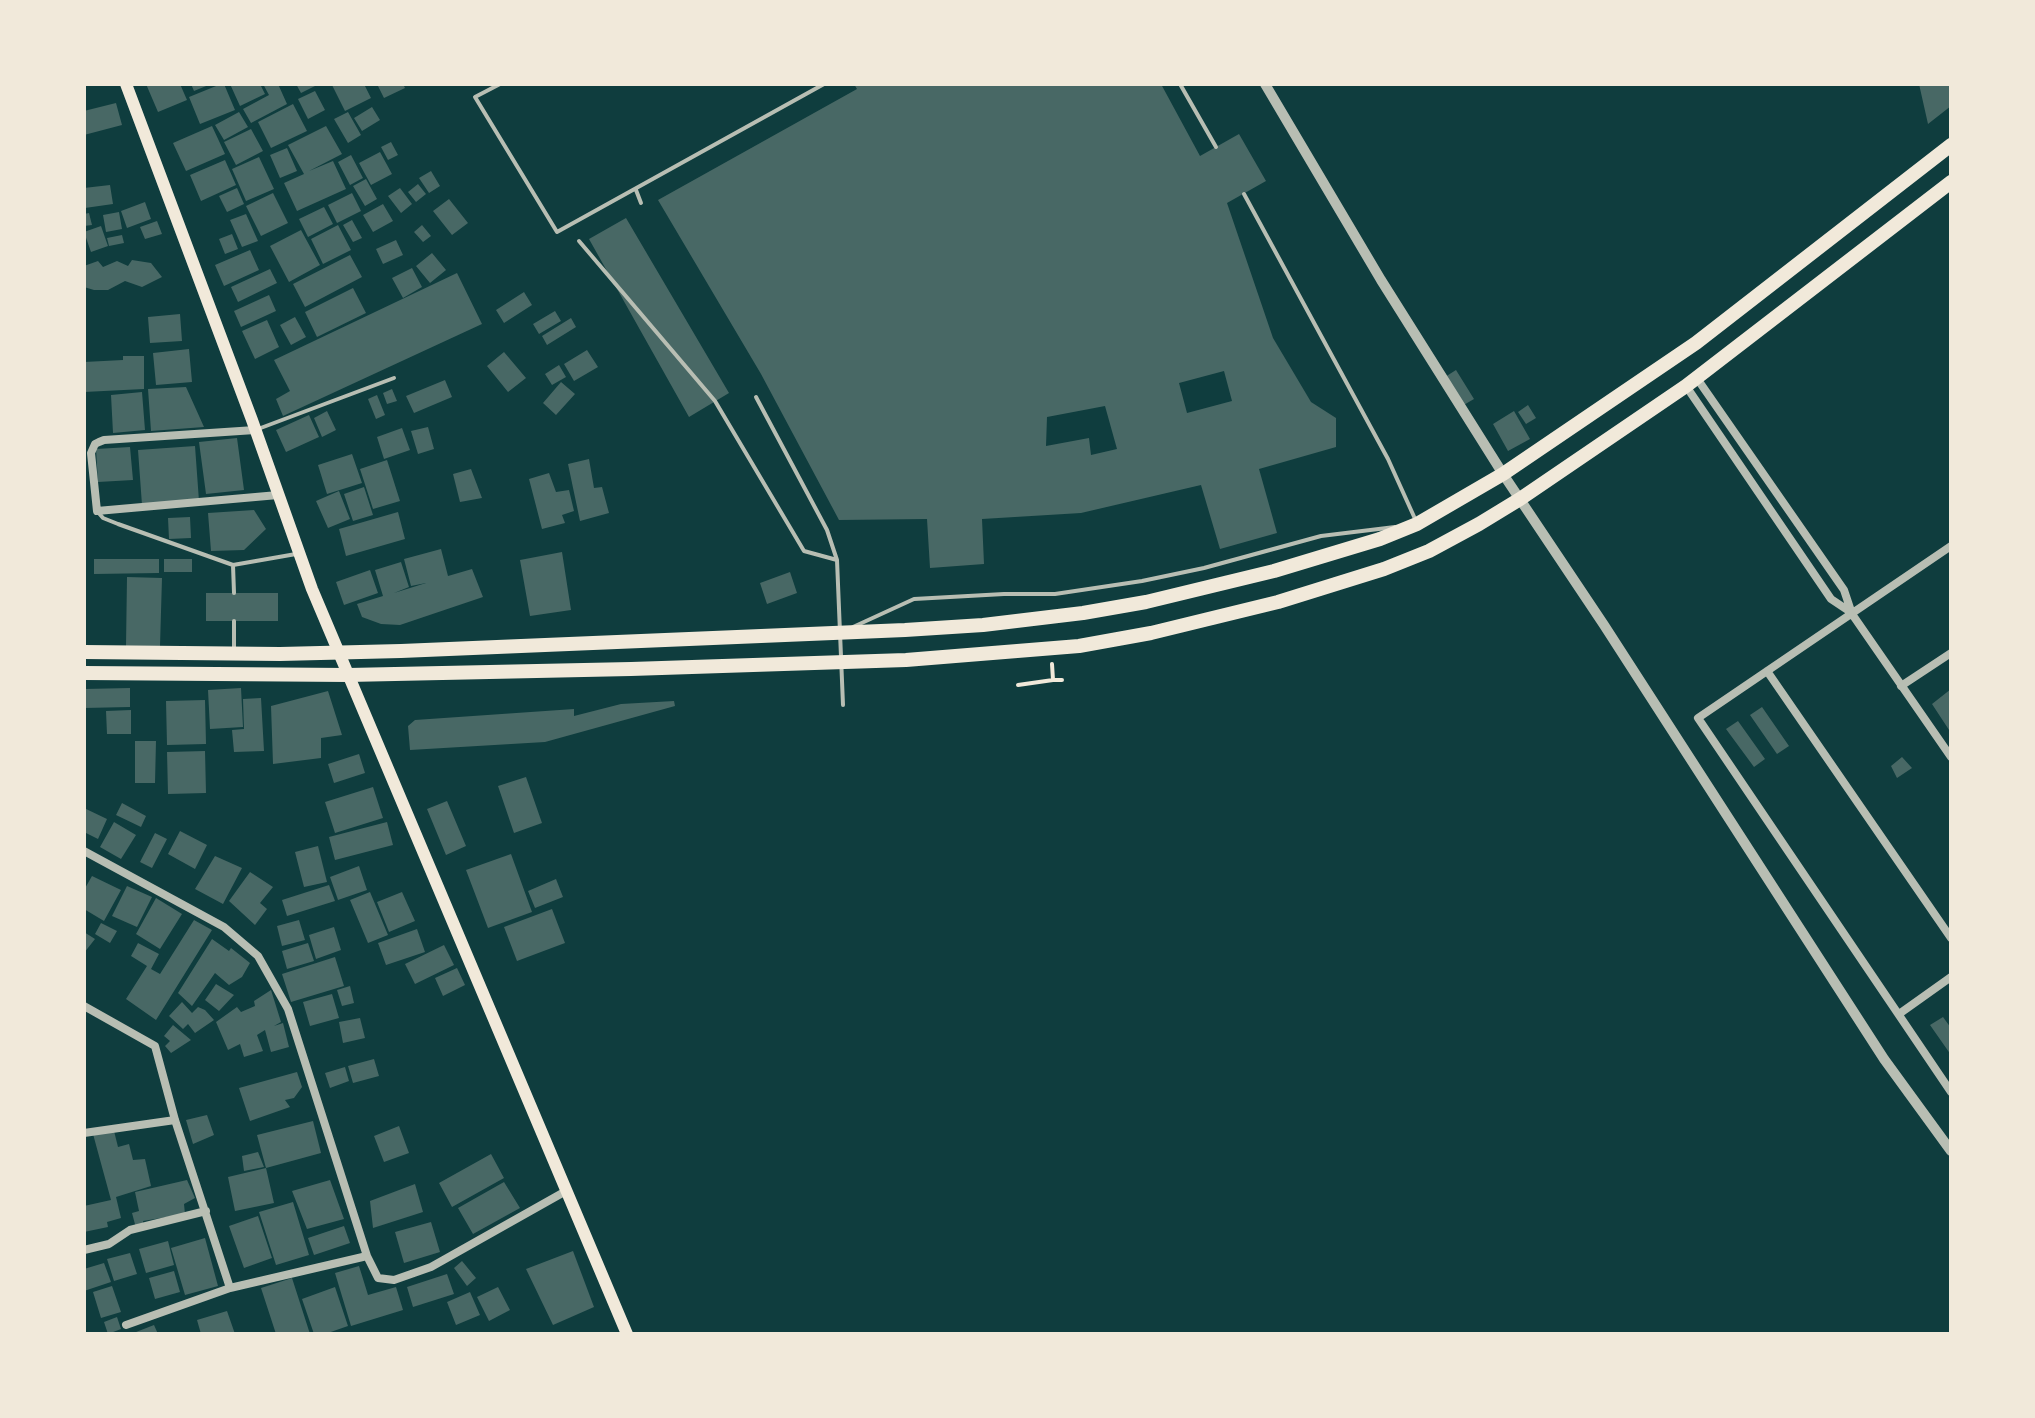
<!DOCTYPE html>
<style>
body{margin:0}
#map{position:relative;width:2035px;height:1418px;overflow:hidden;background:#0f3d3e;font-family:"Archivo Narrow",sans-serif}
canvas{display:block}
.frame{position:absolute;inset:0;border:86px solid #f1e9da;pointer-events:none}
</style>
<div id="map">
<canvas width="2035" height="1418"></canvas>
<div class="frame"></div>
</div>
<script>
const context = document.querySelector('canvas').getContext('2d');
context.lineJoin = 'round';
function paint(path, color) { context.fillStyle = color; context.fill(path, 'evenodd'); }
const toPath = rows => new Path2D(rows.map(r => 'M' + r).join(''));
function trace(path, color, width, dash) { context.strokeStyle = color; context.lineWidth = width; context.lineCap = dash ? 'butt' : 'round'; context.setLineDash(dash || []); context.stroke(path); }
paint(toPath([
 [146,84,180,84,187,100,158,112],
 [191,84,211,84,194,91],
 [221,84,224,84,235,110,200,124,189,97],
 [230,84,260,84,265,94,240,106],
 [263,84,278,84,287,104,251,123,243,109,269,95],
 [296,84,319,84,301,93],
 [335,84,364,84,371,98,345,111,332,85],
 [377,84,403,84,405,88,384,98],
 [854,84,1161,84,1200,156,1239,134,1266,181,1227,203,1273,338,1311,402,1336,418,1336,447,1259,469,1277,533,1220,549,1201,485,1081,513,982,519,984,564,930,568,927,519,839,520,761,374,658,200,857,89],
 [1224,371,1232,401,1187,413,1179,383],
 [1105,406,1117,449,1091,455,1089,438,1046,446,1047,417],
 [1919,84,1951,84,1951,106,1928,124],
 [315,91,325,110,308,119,298,99],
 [116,103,122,125,84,135,84,111],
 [293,104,307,131,271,148,258,122],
 [372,107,380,120,362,131,354,118],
 [239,112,248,127,224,140,215,125],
 [348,112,361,135,348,143,334,119],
 [212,126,225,154,186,171,173,143],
 [326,126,342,154,309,171,333,161,346,189,297,211,284,183,304,174,288,145],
 [251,129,263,151,236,165,224,142],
 [391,142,398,155,388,160,381,147],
 [287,148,297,171,280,178,270,155],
 [380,152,392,174,371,185,359,163],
 [351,155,363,178,350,185,338,162],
 [259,157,274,189,246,201,232,169],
 [225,160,236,185,201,201,190,175],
 [431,171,440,186,429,193,419,178],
 [366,179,377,199,365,206,353,186],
 [418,184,426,194,416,202,408,192],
 [110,185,113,204,85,208,84,188],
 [237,188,244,204,227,212,219,196],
 [400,188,412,204,401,213,388,196],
 [273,193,288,223,261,236,246,206],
 [352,193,361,211,337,223,328,205],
 [449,199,468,223,452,235,433,211],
 [145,202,151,219,127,228,121,211],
 [383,204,393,221,373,232,363,215],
 [324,207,333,224,308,237,299,219],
 [119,212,122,229,106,232,103,215],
 [89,213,92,225,84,226,84,214],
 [246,214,258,241,242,247,230,220],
 [626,218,729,393,689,417,589,239],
 [352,220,362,238,353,242,343,225],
 [157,221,162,234,145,239,140,227],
 [338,225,351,250,323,264,311,239],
 [422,225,431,236,423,242,414,232],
 [101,226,108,246,91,252,84,232],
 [301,230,320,265,289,282,270,246],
 [232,234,238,249,225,254,219,239],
 [122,235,124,243,109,246,107,238],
 [396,240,403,255,383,264,376,249],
 [250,250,259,270,224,286,215,265],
 [432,253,446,270,430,283,416,266],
 [350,255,362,277,305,307,293,284],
 [132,260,151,263,162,277,142,287,125,281,108,290,94,290,84,287,84,266,98,261,103,267,117,261,128,266],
 [412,268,422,287,403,298,392,278],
 [270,269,277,283,238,302,231,287],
 [457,273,482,324,283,416,276,399,290,391,274,360],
 [353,288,366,313,317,337,305,312],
 [524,292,532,305,504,323,496,310],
 [269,295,276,311,241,327,234,311],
 [555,311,561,321,539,334,533,324],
 [180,314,182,341,150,343,148,317],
 [295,317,306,337,291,345,280,325],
 [571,318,576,327,547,345,542,336],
 [267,320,279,347,255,359,242,331],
 [189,349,192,382,156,385,153,353],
 [587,350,598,367,574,381,564,364],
 [504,352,526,378,508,392,487,366],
 [123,356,144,356,144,389,84,392,84,362,123,360],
 [559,365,566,377,552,385,545,374],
 [1456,370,1474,399,1462,406,1445,377],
 [445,380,452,397,414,413,406,396],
 [561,382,575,394,556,415,543,403],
 [186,387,204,427,151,431,148,389],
 [392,389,397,401,387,404,383,393],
 [142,392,145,430,113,433,111,395],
 [377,395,385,415,376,419,368,399],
 [1528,405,1536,418,1526,424,1518,412],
 [327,411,336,430,322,437,314,418],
 [1514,411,1530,439,1508,451,1493,424],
 [309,415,319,437,286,452,276,430],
 [428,427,434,449,418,454,411,431],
 [402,428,410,450,384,459,377,437],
 [237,438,244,490,206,494,199,442],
 [195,446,199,501,142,505,138,450],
 [130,447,133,480,98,482,96,449],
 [352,454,362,483,327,494,318,465],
 [589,459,594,488,602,487,609,513,580,521,568,464],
 [387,460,400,501,373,509,360,469],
 [471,469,482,498,460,502,453,474],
 [549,473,556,492,569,490,574,511,562,515,565,523,542,529,529,479],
 [364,487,373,515,353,521,344,494],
 [339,491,350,519,328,528,316,501],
 [254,510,266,529,244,550,211,551,208,513],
 [398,512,405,539,346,556,339,529],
 [190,517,191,538,169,539,168,518],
 [441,549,448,576,472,569,483,597,400,625,381,624,362,617,357,604,383,596,375,570,401,562,409,587,394,593,426,583,411,586,404,559],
 [562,552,571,610,530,616,520,560],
 [94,559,159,559,159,573,94,574],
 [164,559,192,559,192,572,164,572],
 [370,570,378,593,344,605,336,582],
 [790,572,797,593,767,604,760,583],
 [127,577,162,578,160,646,126,646],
 [206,593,278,593,278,621,206,621],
 [130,688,130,707,84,708,84,689],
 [241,688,243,727,210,729,208,690],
 [1951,689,1951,733,1932,704],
 [328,691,342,735,321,738,321,758,273,764,271,706],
 [261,698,264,751,234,752,232,730,244,729,243,699],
 [205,700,206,744,167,745,166,701],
 [674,701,675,706,545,742,410,750,408,726,415,720,574,709,574,716,621,704],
 [1762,707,1789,746,1777,754,1750,715],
 [131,710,131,734,107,734,106,711],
 [1738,721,1765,759,1754,767,1726,729],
 [135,741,156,741,155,783,135,783],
 [205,751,206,793,168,794,167,752],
 [359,754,365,773,334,783,328,764],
 [1902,757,1912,768,1897,778,1891,766],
 [526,777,542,823,514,833,498,786],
 [373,787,383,818,335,833,325,802],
 [447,801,466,846,446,855,427,809],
 [122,803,146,816,141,827,116,815],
 [84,808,107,819,98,839,84,832],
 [114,822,136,835,121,859,100,847],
 [387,822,393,845,335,860,329,837],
 [180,831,207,845,195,869,168,854],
 [155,833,167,839,152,868,140,862],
 [318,846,327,882,304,887,295,852],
 [511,854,532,912,488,928,466,870],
 [215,856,242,868,223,904,195,889],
 [359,866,367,890,338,900,330,877],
 [250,872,273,887,260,903,267,909,255,925,229,901],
 [92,876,121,890,104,921,84,909,84,890],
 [556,879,563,897,535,908,528,891],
 [329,885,335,901,287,916,282,900],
 [127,886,152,897,137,927,112,916],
 [370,892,388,935,368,943,350,900],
 [402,892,415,921,389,932,377,902],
 [156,898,182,914,160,949,136,934],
 [552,909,565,943,517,961,504,927],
 [194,920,212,930,156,1020,126,999,147,966,131,956,138,943,159,954,151,969,160,974],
 [299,920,305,940,282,946,277,926],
 [101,923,117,931,110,943,95,934],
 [334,927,341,950,316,959,309,935],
 [417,929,425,952,386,965,378,943],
 [84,932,95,939,84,953],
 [212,939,229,951,231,948,250,963,242,977,229,985,215,973,192,1006,178,993],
 [308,943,314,961,287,969,282,951],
 [444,945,454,965,415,984,405,964],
 [335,957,344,986,291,1002,282,974],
 [457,968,465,985,443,996,435,978],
 [216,984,234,995,219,1011,205,1000],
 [350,986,354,1003,342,1006,337,990],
 [271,990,281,1022,274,1026,283,1023,289,1047,271,1052,265,1030,257,1035,263,1051,244,1057,240,1044,228,1050,216,1022,237,1007,241,1012,255,1006,254,1001],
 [332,994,339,1018,310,1026,303,1002],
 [182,1002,192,1013,198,1007,205,1010,214,1020,195,1033,188,1024,183,1029,169,1016],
 [1943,1017,1951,1028,1951,1055,1930,1025],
 [360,1018,365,1038,343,1043,339,1022],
 [173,1025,191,1040,171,1053,165,1046,170,1041,164,1036],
 [374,1059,379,1076,353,1083,348,1066],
 [345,1067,349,1081,330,1088,325,1073],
 [297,1072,302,1087,294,1098,285,1100,290,1107,250,1121,239,1088],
 [207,1115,214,1135,193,1144,186,1120],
 [313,1121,321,1153,266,1168,257,1135],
 [399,1126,409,1153,384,1162,374,1136],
 [114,1131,118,1147,129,1144,133,1160,145,1159,151,1186,116,1197,121,1218,107,1222,108,1227,84,1232,84,1206,111,1200,93,1134],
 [258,1152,264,1167,244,1171,242,1156],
 [491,1154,504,1178,452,1207,439,1183],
 [266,1168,274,1203,235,1211,228,1177],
 [187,1180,195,1198,184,1204,185,1214,143,1221,144,1227,136,1228,132,1213,139,1211,135,1192],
 [330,1180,344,1219,307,1229,292,1191],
 [504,1182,520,1208,473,1234,458,1208],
 [415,1184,423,1212,373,1228,370,1201],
 [293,1202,309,1255,276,1265,259,1212],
 [258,1216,272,1258,244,1268,229,1226],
 [431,1222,440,1252,404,1263,395,1232],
 [344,1226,350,1243,314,1255,308,1238],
 [205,1238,218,1286,185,1295,171,1248],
 [168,1241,174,1265,146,1273,139,1249],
 [573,1251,594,1307,553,1325,526,1269],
 [130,1253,137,1274,114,1281,107,1259],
 [462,1261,476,1278,467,1286,454,1268],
 [104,1263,111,1282,84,1291,84,1269],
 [359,1266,368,1295,396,1287,403,1310,351,1326,335,1273],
 [174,1271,180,1292,155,1299,149,1278],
 [447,1274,454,1294,413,1307,407,1287],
 [292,1278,310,1334,276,1334,261,1288],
 [112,1286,121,1312,101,1318,93,1292],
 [335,1287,348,1326,325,1334,314,1334,302,1299],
 [498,1287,510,1310,489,1321,477,1297],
 [470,1292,480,1315,456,1325,447,1302],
 [227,1311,235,1334,201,1334,197,1320],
 [117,1317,121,1329,108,1334,104,1322],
 [154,1325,158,1334,131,1334]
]), '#486865');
trace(toPath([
 [1052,664,1053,680,1062,680],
 [1018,685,1053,680]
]), '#f1e9da', 4);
trace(toPath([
 [500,84,475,97,557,232,824,84],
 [1180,84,1216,147],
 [636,190,641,203],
 [1244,194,1388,459,1416,521],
 [579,241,715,401,804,551,837,560],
 [756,397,827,530,837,560,843,705],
 [258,429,394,378],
 [97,511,103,518,118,524,233,565,296,554],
 [233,565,234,593],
 [234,621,234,650],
 [853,627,914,599,1004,594,1055,594,1142,581,1204,568,1321,536,1395,527]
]), '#b8beb3', 4);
trace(toPath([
 [1696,377,1844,590,1852,614,1951,757],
 [1686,386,1831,599,1852,613],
 [255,430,104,440,99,442,95,444,91,453,97,511,278,495],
 [1951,546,1698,718,1951,1092],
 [1767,671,1951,938],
 [1901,686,1951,653],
 [84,851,224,927,258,956,288,1009,367,1256,230,1288,126,1325],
 [84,1006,155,1046,175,1120,230,1288],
 [1899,1014,1951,977],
 [84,1133,175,1120],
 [84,1250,109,1244,130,1230,206,1211],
 [367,1256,378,1278,394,1280,431,1267,566,1191]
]), '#b8beb3', 8);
trace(toPath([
 [1265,84,1381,280,1503,474,1604,625,1884,1059,1951,1151]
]), '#b8beb3', 10);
trace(toPath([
 [126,84,252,420,312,589,627,1334]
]), '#f1e9da', 12);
trace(toPath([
 [84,652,280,654,401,651,905,630,983,625,1083,613,1146,602,1274,571,1380,539,1417,524,1503,474,1696,343,1951,145],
 [84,673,348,675,631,669,906,660,1079,646,1151,633,1278,602,1384,569,1429,551,1479,524,1520,499,1686,386,1951,182]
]), '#f1e9da', 14);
</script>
